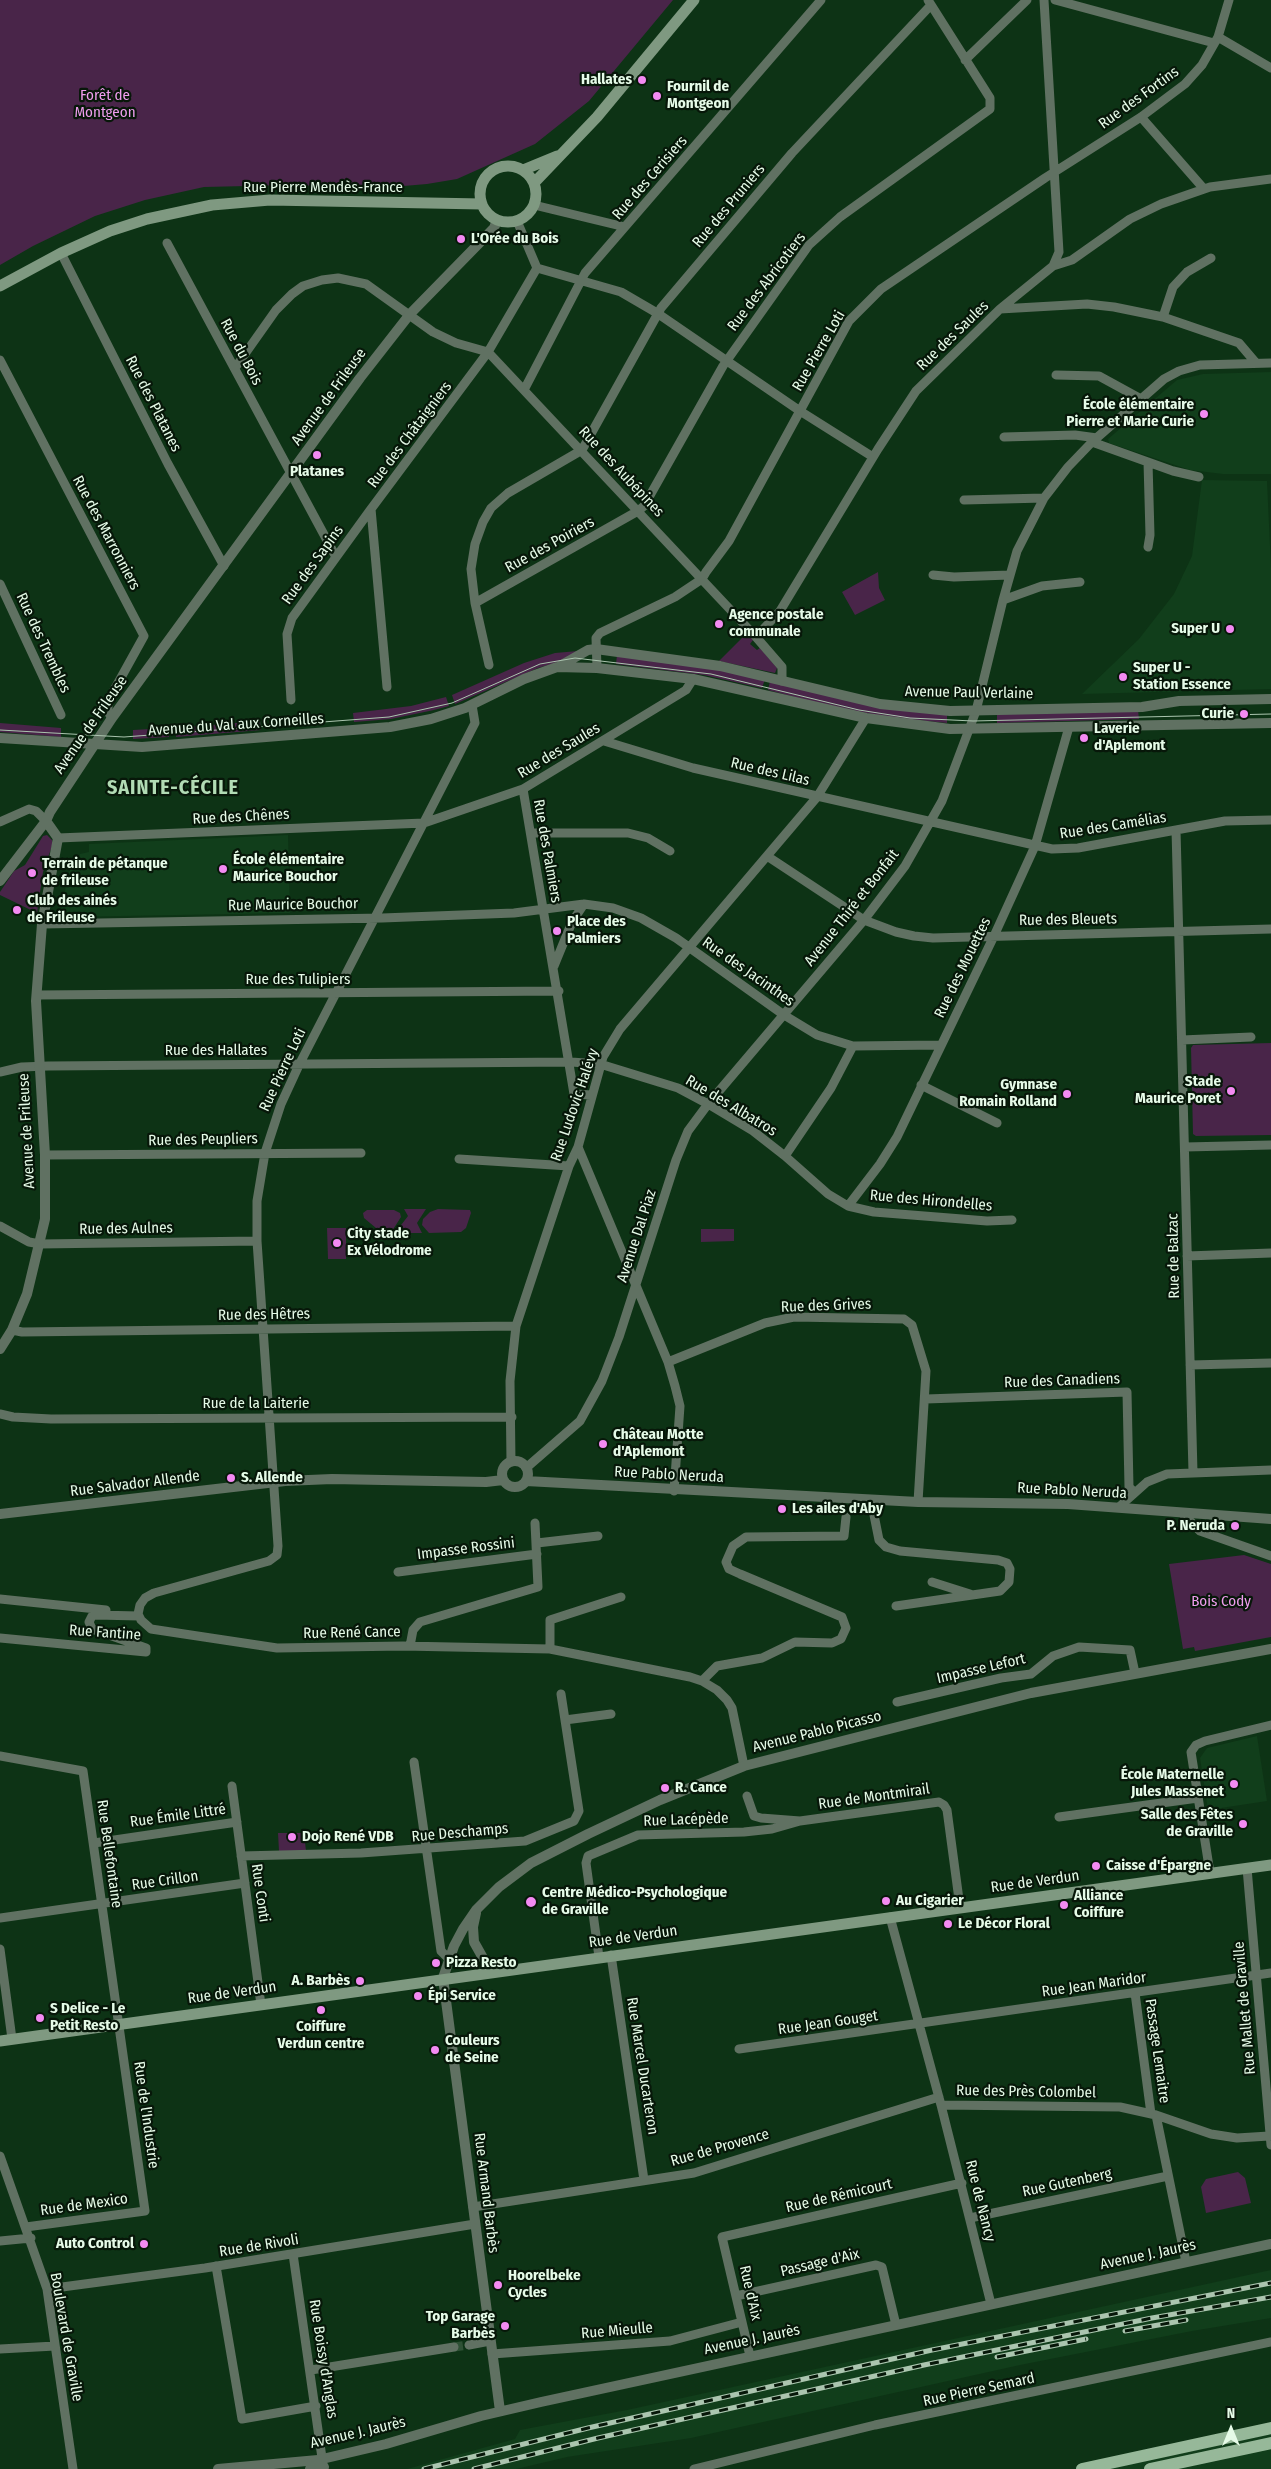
<!DOCTYPE html>
<meta charset="utf-8">
<style>
body{margin:0}
#map{position:relative;width:1271px;height:2469px;overflow:hidden;background:#0d3315;font-family:"Fira Sans Condensed",sans-serif}
canvas{display:block}
.north{position:absolute;left:1206px;top:2404px;width:50px;height:50px;-webkit-text-stroke:4px #071709;paint-order:stroke;rotate:0deg;font-size:14px;font-weight:700;line-height:20px;text-align:center;color:#e6fbe8}
.north::after{content:'';display:block;margin:auto;width:18px;height:22px;background:#e6fbe8;clip-path:polygon(50% 0,100% 100%,50% 72%,0 100%)}
</style>
<div id="map">
<canvas width="1271" height="2469"></canvas>
<div class="north">N</div>
</div>
<script>
const context = document.querySelector('canvas').getContext('2d');
context.lineJoin = 'round';
function paint(path, color) { context.fillStyle = color; context.fill(path, 'evenodd'); }
const toPath = rows => new Path2D(rows.map(r => 'M' + r).join(''));
function trace(path, color, width, dash) { context.strokeStyle = color; context.lineWidth = width; context.lineCap = dash ? 'butt' : 'round'; context.setLineDash(dash || []); context.stroke(path); }
function drawText(font, color, halo, rows, align = 'center') {
  context.font = font + ' "Fira Sans Condensed",sans-serif'; context.lineWidth = 4.5; context.setLineDash([]); context.textBaseline = 'middle'; context.strokeStyle = halo; context.fillStyle = color; for (const [text, x, y, turn = 0] of rows) {
    context.save(); context.translate(x, y); context.rotate((+turn || 0) * Math.PI / 180); context.textAlign = isNaN(turn) ? turn : align; if (halo) context.strokeText(text, 0, 0); context.fillText(text, 0, 0); context.restore();
  }
}
paint(toPath([
 [1271,372,1271,474,1223,474,1190,470,1109,443,1108,439,1177,380,1203,374],
 [1202,480,1267,481,1271,568,1271,689,1082,694,1139,639,1174,594,1192,556],
 [288,835,290,913,64,917,60,913,72,860,78,862,80,854,89,852,89,844],
 [1257,1736,1267,1801,1208,1810,1200,1758,1207,1748],
 [1271,2270,1271,2318,1192,2331,1020,2365,691,2438,567,2457,516,2469,407,2469,515,2439,520,2430,627,2410],
 [1271,2434,1271,2469,1107,2469]
]), '#113e1b');
paint(toPath([
 [0,0,673,0,589,101,535,144,457,179,427,184,380,188,291,185,204,187,145,200,95,216,33,246,0,265],
 [878,572,879,588,885,600,855,615,842,592],
 [747,633,753,640,750,644,757,650,760,648,777,668,775,673,719,661],
 [578,651,562,661,538,668,455,704,452,695,524,663,555,653],
 [617,655,697,665,765,679,762,688,704,675,616,664],
 [770,681,947,714,947,723,887,717,825,705,768,690],
 [446,697,449,706,434,710,391,719,354,722,353,713,411,706],
 [1138,710,1139,719,997,723,997,713],
 [260,721,261,730,176,737,175,728],
 [0,723,61,728,61,737,0,732],
 [168,728,169,737,133,739,133,730],
 [47,835,52,840,52,846,43,872,37,913,0,895,0,892,14,871,25,865,43,836],
 [1271,1043,1271,1135,1196,1136,1193,1134,1191,1048,1193,1045],
 [404,1209,426,1209,417,1223,422,1233,395,1233,408,1216],
 [438,1209,470,1210,471,1213,466,1228,461,1232,429,1233,422,1225,423,1219,430,1212],
 [367,1210,394,1210,400,1213,401,1217,392,1231,382,1233,364,1218,363,1213],
 [327,1228,346,1228,346,1259,328,1259],
 [701,1229,734,1229,734,1241,701,1242],
 [1244,1555,1271,1564,1271,1637,1195,1651,1194,1647,1183,1649,1169,1564],
 [278,1833,304,1833,306,1851,279,1851],
 [1238,2172,1245,2178,1251,2203,1206,2213,1201,2187,1206,2179]
]), '#492549');
trace(toPath([
 [454,2347,469,2345]
]), '#2e5135', 9, [9, 4.5]);
trace(toPath([
 [1044,0,1059,252,1053,266],
 [1055,0,1214,43],
 [1218,37,1271,68],
 [965,60,1027,0],
 [1141,117,1204,189],
 [534,205,625,227],
 [517,221,537,268],
 [167,243,336,557],
 [61,253,168,464,224,566],
 [537,268,621,292,657,313,800,411,873,457],
 [1000,309,1087,304,1114,307,1163,317,1239,343,1256,363],
 [1163,317,1173,287,1187,272,1211,258],
 [0,360,144,636,108,701,108,712,112,718],
 [235,368,276,310,292,294,303,286,322,280,338,278,366,284,433,332,456,343,488,352,756,637,782,667,782,681],
 [1056,375,1099,376,1141,399],
 [524,390,585,273,821,0],
 [1004,437,1075,435,1097,438],
 [1092,442,1173,471,1199,477],
 [964,500,1044,498],
 [1148,547,1150,535,1148,462],
 [933,575,954,577,1009,575],
 [0,584,61,715],
 [1003,600,1042,586,1080,582],
 [475,603,638,511,644,506,723,366,809,245,840,217,990,109,990,98,928,0],
 [756,637,780,611,878,449,916,391,1000,309,1053,266,1072,260,1130,219,1161,204,1210,187,1271,179],
 [489,665,475,603,471,569,475,544,483,522,491,508,508,493,582,450,661,308,792,153,931,5],
 [597,668,596,638,600,633,675,597,702,579,706,572,729,541,849,321,881,289,1045,178,1141,117,1185,84,1202,65,1218,37,1229,0],
 [387,687,371,509,488,352,537,268],
 [291,700,287,634,292,618,371,509],
 [472,705,475,723,299,1065,281,1104,265,1153,257,1201,257,1241,278,1546,277,1555,269,1561,154,1593,145,1598,140,1605,138,1614,141,1620,151,1629,277,1648,403,1646,550,1649,690,1677,702,1681,717,1690,727,1700,732,1708,744,1766],
 [604,741,693,768,1052,849,1078,848,1225,821,1271,820],
 [523,789,574,1094,591,1095],
 [0,822,29,809,36,811,46,821],
 [1176,830,1193,1472],
 [531,833,628,833,648,838,670,851],
 [58,838,424,823,523,789,686,690,693,679],
 [767,856,864,920,896,932,914,936,933,938,1271,929],
 [42,924,382,918,514,913,584,904,613,908,641,918,676,938,784,1015,817,1035,853,1046,941,1045],
 [554,966,572,922,584,904],
 [37,995,559,991],
 [1182,1040,1251,1037],
 [0,1072,22,1067,48,1066,571,1062,600,1064,678,1088,708,1104,753,1131,785,1156,828,1194,848,1206,874,1212,987,1221,1012,1220],
 [921,1085,997,1123],
 [578,1147,668,1362,675,1386,680,1406,674,1491],
 [1185,1147,1271,1145],
 [45,1155,361,1153],
 [785,1156,831,1088,853,1046],
 [459,1159,569,1166],
 [848,1206,880,1164,897,1137,994,936,1035,846,1069,727],
 [0,1226,29,1242,40,1244,257,1241],
 [1187,1256,1271,1253],
 [12,1330,22,1332,516,1326],
 [668,1362,765,1323,794,1317,904,1319,912,1325,926,1371,918,1502],
 [1190,1365,1271,1363],
 [926,1399,1127,1392,1129,1487,1134,1492],
 [0,1414,13,1417,51,1419,512,1417],
 [511,1462,510,1381,516,1326,569,1166,578,1147,603,1057,620,1029,817,797,866,718],
 [526,1468,580,1421,602,1381,619,1337,676,1160,688,1131,708,1104,864,920,905,866,942,801,976,711,1003,600,1017,551,1044,498,1068,467,1092,442,1164,379,1179,371,1200,365,1271,363],
 [871,1500,879,1540,886,1547,900,1551,998,1560,1007,1563,1010,1569,1009,1582,1000,1591,896,1606],
 [1119,1507,1147,1482,1167,1474,1271,1470],
 [1182,1513,1200,1531,1271,1556],
 [537,1543,598,1536],
 [398,1572,537,1554],
 [932,1582,970,1594],
 [0,1599,106,1610],
 [0,1638,146,1652,146,1648,92,1629,89,1622,92,1616,96,1615,139,1616],
 [410,1646,413,1630,420,1622,538,1587,535,1523],
 [550,1649,550,1620,621,1597],
 [702,1681,717,1666,762,1658,795,1642,832,1643,841,1639,846,1628,842,1617,740,1574,729,1569,726,1562,733,1546,746,1537,844,1536,846,1517],
 [897,1702,1001,1678,1031,1674,1053,1656,1079,1647,1130,1650,1135,1673],
 [565,1720,611,1714],
 [0,1756,83,1771,145,2211,26,2227],
 [414,1762,441,1951,450,1960],
 [232,1786,261,2005],
 [747,1796,754,1816,761,1818,800,1821,939,1802,944,1805,947,1810,960,1907],
 [1059,1817,1198,1798],
 [94,1843,237,1822],
 [241,1856,361,1853,525,1841,574,1821,579,1811,561,1694],
 [1247,1868,1271,2145],
 [1210,1873,1191,1752,1196,1745,1205,1741,1271,1725],
 [890,1917,941,2105,1120,2107,1156,2115,1211,2134,1237,2138,1269,2136],
 [0,1918,245,1883],
 [0,1949,12,2039],
 [611,1955,644,2180],
 [599,1957,586,1863,588,1856,638,1835,744,1832,772,1829,800,1821],
 [1135,1993,1151,2114],
 [739,2049,1271,1973],
 [941,2105,991,2304],
 [1156,2115,1186,2262],
 [0,2156,47,2289,73,2469],
 [473,2207,694,2173,939,2097],
 [970,2218,1168,2176],
 [0,2241,31,2238],
 [293,2254,323,2465],
 [216,2266,242,2419,316,2406],
 [47,2289,205,2268,475,2224],
 [736,2296,876,2265,882,2267,896,2325],
 [469,2345,490,2341],
 [0,2349,55,2346],
 [492,2354,670,2341,742,2322],
 [750,2356,722,2237,962,2183],
 [311,2370,454,2347],
 [694,2469,875,2425,1271,2342]
]), '#607162', 9);
trace(toPath([
 [558,667,588,650,596,649,720,666,880,704,950,711,1142,707,1179,701,1271,699],
 [0,738,142,747,390,727,431,719,465,708,524,679,557,667,597,668,693,679,866,718,950,729,1271,723],
 [0,881,46,821,50,812,112,718,360,378,410,314,494,228,497,220],
 [0,1349,12,1330,27,1294,45,1219,45,1155,36,1001,42,924,58,838,46,821],
 '502 1474a13 13 0 1 1 26 0a13 13 0 1 1-26 0Z',
 [526,1481,918,1502,1068,1504,1271,1519],
 [0,1514,285,1481,332,1479,486,1482,503,1480],
 [476,1913,473,1927,474,1942,483,1958,497,1971],
 [500,2411,443,1978,454,1946,463,1929,476,1910,499,1887,531,1863,588,1834,660,1800,744,1766,1031,1693,1271,1649],
 [218,2469,318,2460,386,2444,481,2416,541,2402,1271,2244],
 [310,2469,324,2467]
]), '#607162', 10);
trace(toPath([
 '480 194a28 28 0 1 1 56 0a28 28 0 1 1-56 0Z',
 [523,170,557,156],
 [534,183,597,117,694,0],
 [0,286,61,253,110,231,147,219,212,205,270,200,482,204],
 [0,2041,1271,1865]
]), '#7f9981', 11);
trace(toPath([
 [1082,2469,1271,2428],
 [1150,2469,1271,2443]
]), '#96b899', 12);
trace(toPath([
 [0,730,124,737,389,717,452,703,540,664,575,658,711,674,859,710,910,718,973,721,1271,714]
]), '#abc5af', 1);
const rail = toPath([
 [1125,2331,1186,2320],
 [997,2357,1086,2339],
 [424,2469,588,2428,932,2350,1271,2283],
 [474,2469,598,2438,924,2365,1152,2318,1271,2297]
]);
trace(rail, '#abc5af', 5);
trace(rail, '#071709', 3, [9]);
for (const [x, y, r, color] of [
 [642,80,5,"#f38af2"],
 [657,96,5,"#f38af2"],
 [461,239,5,"#f38af2"],
 [1204,414,5,"#f38af2"],
 [317,455,5,"#f38af2"],
 [719,624,5,"#f38af2"],
 [1230,629,5,"#f38af2"],
 [1123,677,5,"#f38af2"],
 [1244,714,5,"#f38af2"],
 [1084,738,5,"#f38af2"],
 [223,869,5,"#f38af2"],
 [32,873,5,"#f38af2"],
 [17,910,5,"#f38af2"],
 [557,931,5,"#f38af2"],
 [1231,1091,5,"#f38af2"],
 [1067,1094,5,"#f38af2"],
 [337,1243,5,"#f38af2"],
 [603,1444,5,"#f38af2"],
 [231,1478,5,"#f38af2"],
 [782,1509,5,"#f38af2"],
 [1235,1526,5,"#f38af2"],
 [1234,1784,5,"#f38af2"],
 [665,1788,5,"#f38af2"],
 [1243,1824,5,"#f38af2"],
 [292,1837,5,"#f38af2"],
 [1096,1866,5,"#f38af2"],
 [886,1901,5,"#f38af2"],
 [531,1902,6,"#f38af2"],
 [1064,1905,5,"#f38af2"],
 [948,1924,5,"#f38af2"],
 [436,1963,5,"#f38af2"],
 [360,1981,5,"#f38af2"],
 [418,1996,5,"#f38af2"],
 [321,2010,5,"#f38af2"],
 [40,2018,5,"#f38af2"],
 [435,2050,5,"#f38af2"],
 [144,2244,5,"#f38af2"],
 [498,2285,5,"#f38af2"],
 [505,2326,5,"#f38af2"]
]) { const dot = new Path2D(); dot.arc(x, y, r, 0, 2 * Math.PI); context.fillStyle = color; context.fill(dot); trace(dot, '#071709', 2); }
drawText('bold 15px', '#e6fbe8', '#071709', [
 ["Hallates",632,80,"right"],
 ["Fournil de",667,87],
 ["Montgeon",667,104],
 ["L'Orée du Bois",471,239],
 ["École élémentaire",1194,405,"right"],
 ["Pierre et Marie Curie",1194,422,"right"],
 ["Platanes",317,472,"center"],
 ["Agence postale",729,615],
 ["communale",729,632],
 ["Super U",1220,629,"right"],
 ["Super U -",1133,668],
 ["Station Essence",1133,685],
 ["Curie",1234,714,"right"],
 ["Laverie",1094,729],
 ["d'Aplemont",1094,746],
 ["École élémentaire",233,860],
 ["Maurice Bouchor",233,877],
 ["Terrain de pétanque",42,864],
 ["de frileuse",42,881],
 ["Club des ainés",27,901],
 ["de Frileuse",27,918],
 ["Place des",567,922],
 ["Palmiers",567,939],
 ["Stade",1221,1082,"right"],
 ["Maurice Poret",1221,1099,"right"],
 ["Gymnase",1057,1085,"right"],
 ["Romain Rolland",1057,1102,"right"],
 ["City stade",347,1234],
 ["Ex Vélodrome",347,1251],
 ["Château Motte",613,1435],
 ["d'Aplemont",613,1452],
 ["S. Allende",241,1478],
 ["Les ailes d'Aby",792,1509],
 ["P. Neruda",1225,1526,"right"],
 ["École Maternelle",1224,1775,"right"],
 ["Jules Massenet",1224,1792,"right"],
 ["R. Cance",675,1788],
 ["Salle des Fêtes",1233,1815,"right"],
 ["de Graville",1233,1832,"right"],
 ["Dojo René VDB",302,1837],
 ["Caisse d'Épargne",1106,1866],
 ["Centre Médico-Psychologique",542,1893],
 ["de Graville",542,1910],
 ["Alliance",1074,1896],
 ["Coiffure",1074,1913],
 ["Au Cigarier",896,1901],
 ["Le Décor Floral",958,1924],
 ["Pizza Resto",446,1963],
 ["A. Barbès",350,1981,"right"],
 ["Épi Service",428,1996],
 ["S Delice - Le",50,2009],
 ["Petit Resto",50,2026],
 ["Coiffure",321,2027,"center"],
 ["Verdun centre",321,2044,"center"],
 ["Couleurs",445,2041],
 ["de Seine",445,2058],
 ["Auto Control",134,2244,"right"],
 ["Hoorelbeke",508,2276],
 ["Cycles",508,2293],
 ["Top Garage",495,2317,"right"],
 ["Barbès",495,2334,"right"]
], 'left');
drawText('15px', '#ef9dee', '#071709', [
 ["Forêt de",105,96],
 ["Montgeon",105,113],
 ["Bois Cody",1221,1602]
]);
drawText('15px', '#e6fbe8', '#071709', [
 ["Rue des Fortins",1139,98,-36],
 ["Rue des Cerisiers",650,178,-49],
 ["Rue Pierre Mendès-France",323,188],
 ["Rue des Pruniers",729,206,-50],
 ["Rue des Abricotiers",767,282,-53],
 ["Rue des Saules",953,336,-44],
 ["Rue Pierre Loti",819,351,-60],
 ["Rue du Bois",241,352,62],
 ["Avenue de Frileuse",329,397,-54],
 ["Rue des Platanes",153,404,63],
 ["Rue des Châtaigniers",410,435,-53],
 ["Rue des Aubépines",621,472,47],
 ["Rue des Marronniers",106,533,62],
 ["Rue des Poiriers",550,545,-29],
 ["Rue des Sapins",313,565,-54],
 ["Rue des Trembles",43,643,65],
 ["Avenue Paul Verlaine",969,693,1],
 ["Avenue de Frileuse",91,725,-55],
 ["Avenue du Val aux Corneilles",236,725,-4],
 ["Rue des Saules",559,751,-31],
 ["Rue des Lilas",770,772,13],
 ["Rue des Chênes",241,817,-3],
 ["Rue des Camélias",1113,826,-9],
 ["Rue des Palmiers",547,851,80],
 ["Rue Maurice Bouchor",293,905,-1],
 ["Avenue Thiré et Bonfait",852,908,-52],
 ["Rue des Bleuets",1068,920,-1],
 ["Rue des Mouettes",963,968,-64],
 ["Rue des Jacinthes",748,972,35],
 ["Rue des Tulipiers",298,980],
 ["Rue des Hallates",216,1051],
 ["Rue Pierre Loti",283,1070,-65],
 ["Rue Ludovic Halévy",575,1105,-71],
 ["Rue des Albatros",731,1106,31],
 ["Avenue de Frileuse",27,1131,-93],
 ["Rue des Peupliers",203,1140,-1],
 ["Rue des Hirondelles",931,1201,5],
 ["Rue des Aulnes",126,1229,-1],
 ["Avenue Dal Piaz",637,1236,-72],
 ["Rue de Balzac",1174,1256,-91],
 ["Rue des Grives",826,1306,-2],
 ["Rue des Hêtres",264,1315,-1],
 ["Rue des Canadiens",1062,1381,-2],
 ["Rue de la Laiterie",256,1404],
 ["Rue Pablo Neruda",669,1475,3],
 ["Rue Salvador Allende",135,1484,-7],
 ["Rue Pablo Neruda",1072,1491,3],
 ["Impasse Rossini",466,1549,-7],
 ["Rue Fantine",105,1633,4],
 ["Rue René Cance",352,1633,-1],
 ["Impasse Lefort",981,1669,-13],
 ["Avenue Pablo Picasso",817,1732,-14],
 ["Rue de Montmirail",874,1797,-8],
 ["Rue Émile Littré",178,1816,-8],
 ["Rue Lacépède",686,1820,-2],
 ["Rue Deschamps",460,1833,-5],
 ["Rue Bellefontaine",109,1854,82],
 ["Rue Crillon",165,1881,-8],
 ["Rue de Verdun",1035,1882,-8],
 ["Rue Conti",260,1893,82],
 ["Rue de Verdun",633,1937,-8],
 ["Rue Jean Maridor",1094,1985,-8],
 ["Rue de Verdun",232,1993,-8],
 ["Rue Mallet de Graville",1245,2008,-95],
 ["Rue Jean Gouget",828,2023,-8],
 ["Passage Lemaitre",1157,2051,82],
 ["Rue Marcel Ducarteron",642,2066,81],
 ["Rue des Près Colombel",1026,2092,1],
 ["Rue de l'Industrie",146,2115,82],
 ["Rue de Provence",720,2148,-16],
 ["Rue Gutenberg",1067,2183,-12],
 ["Rue Armand Barbès",486,2193,83],
 ["Rue de Rémicourt",839,2196,-13],
 ["Rue de Nancy",980,2201,76],
 ["Rue de Mexico",84,2205,-8],
 ["Rue de Rivoli",259,2246,-9],
 ["Avenue J. Jaurès",1148,2255,-12],
 ["Passage d'Aix",820,2263,-13],
 ["Rue d'Aix",750,2293,77],
 ["Rue Mieulle",617,2331,-5],
 ["Boulevard de Graville",66,2337,80],
 ["Avenue J. Jaurès",752,2340,-12],
 ["Rue Boissy d'Anglas",323,2359,81],
 ["Rue Pierre Semard",979,2390,-12],
 ["Avenue J. Jaurès",358,2433,-13]
]);
context.letterSpacing = '1px';
drawText('bold 20px', '#b1dbb4', '#071709', [
 ["SAINTE-CÉCILE",173,788]
]);
context.letterSpacing = '0px';
</script>
